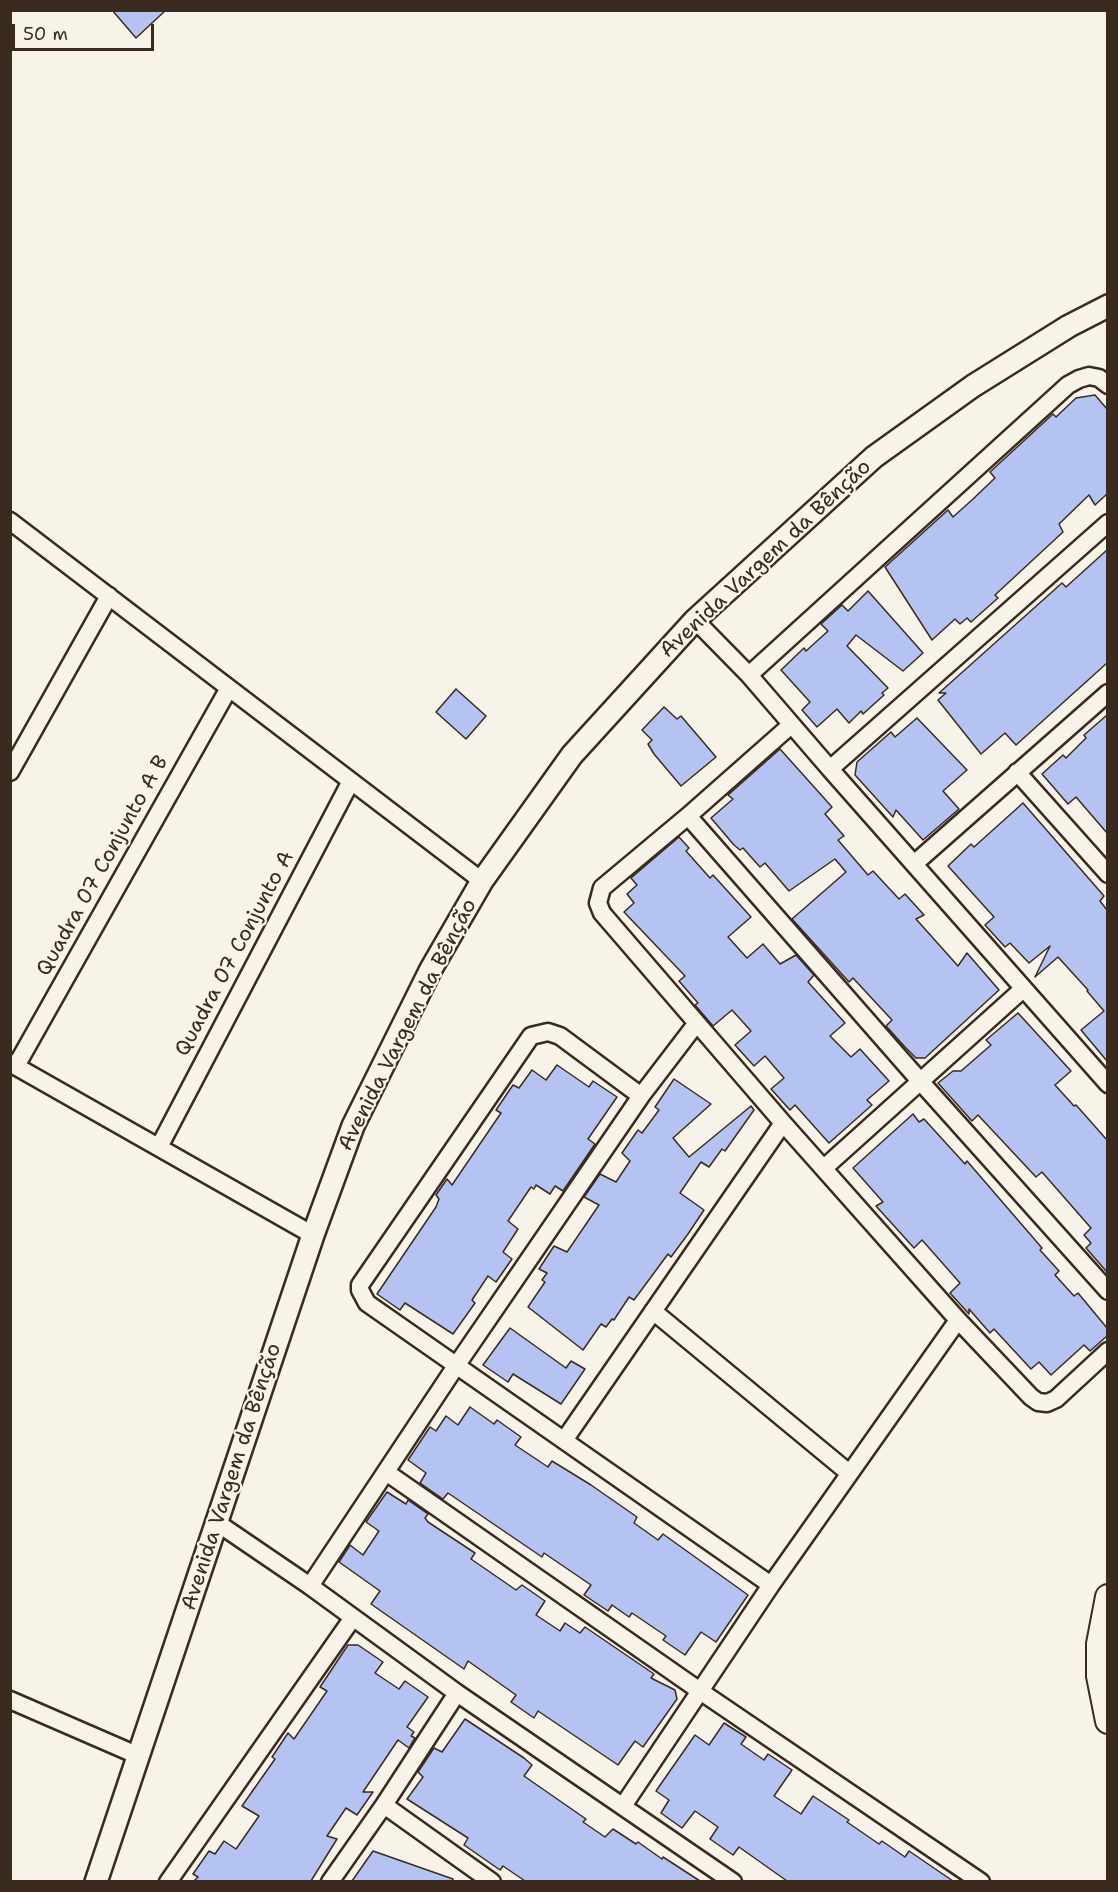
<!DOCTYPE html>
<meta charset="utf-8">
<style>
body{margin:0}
#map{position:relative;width:1118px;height:1892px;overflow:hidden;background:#f7f3e8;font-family:"Shantell Sans",sans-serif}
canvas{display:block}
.frame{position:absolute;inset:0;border:12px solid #3b2a1e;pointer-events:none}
.scale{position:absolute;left:12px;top:24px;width:142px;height:27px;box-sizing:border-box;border:3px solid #3b2a1e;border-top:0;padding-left:8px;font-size:18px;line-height:21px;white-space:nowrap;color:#3b2a1e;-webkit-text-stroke:4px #f7f3e8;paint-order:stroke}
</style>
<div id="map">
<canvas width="1118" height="1892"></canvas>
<div class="frame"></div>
<div class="scale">50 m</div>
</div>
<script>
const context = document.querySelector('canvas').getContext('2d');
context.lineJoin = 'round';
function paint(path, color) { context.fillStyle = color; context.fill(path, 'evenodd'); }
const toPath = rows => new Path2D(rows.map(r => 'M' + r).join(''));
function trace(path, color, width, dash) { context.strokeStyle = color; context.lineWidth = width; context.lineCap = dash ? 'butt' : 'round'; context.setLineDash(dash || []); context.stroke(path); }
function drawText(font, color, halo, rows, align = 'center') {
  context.font = font + ' "Shantell Sans",sans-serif'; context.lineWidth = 4.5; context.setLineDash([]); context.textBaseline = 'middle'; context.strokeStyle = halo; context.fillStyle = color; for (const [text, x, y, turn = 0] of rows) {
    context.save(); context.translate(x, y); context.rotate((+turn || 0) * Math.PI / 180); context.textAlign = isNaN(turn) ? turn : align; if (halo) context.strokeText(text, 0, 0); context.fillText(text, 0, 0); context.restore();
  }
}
const building = toPath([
 [112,10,166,10,136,38,112,10],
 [1095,395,1107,409,1107,494,1095,505,1089,495,1059,524,1063,532,995,595,998,598,971,622,967,618,960,624,955,619,932,640,885,567,948,510,953,517,973,499,995,478,990,472,1053,414,1056,417,1076,398,1095,395],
 [1107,550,1107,663,1016,745,1005,733,981,754,938,700,946,693,939,693,1062,583,1066,587,1107,550],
 [868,591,923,653,903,671,856,635,847,646,888,688,882,693,884,695,863,714,861,711,849,723,837,709,817,727,802,710,810,702,781,670,804,648,806,651,828,631,821,624,842,605,848,611,868,591],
 [456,689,486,716,466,739,436,712,456,689],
 [664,707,677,719,681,716,716,757,681,786,654,754,648,744,652,740,642,730,664,707],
 [1107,715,1107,833,1076,797,1068,804,1042,774,1063,755,1066,758,1086,738,1084,735,1107,715],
 [917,718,967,770,943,791,959,809,923,840,896,810,893,817,855,775,857,762,891,732,895,737,917,718],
 [780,749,832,807,825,814,844,836,838,840,868,875,873,871,899,899,905,894,924,915,916,919,958,966,967,953,999,990,925,1058,916,1058,905,1047,886,1026,892,1020,853,978,849,982,792,919,846,872,835,859,789,891,765,863,760,867,743,848,740,850,734,845,711,818,733,799,728,795,780,749],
 [1023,803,1104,896,1100,901,1107,910,1107,1061,1081,1030,1104,1011,1087,991,1088,990,1058,957,1035,977,1050,946,1029,963,1010,943,1005,947,985,925,994,917,948,866,971,844,974,847,1023,803],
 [679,837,689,848,686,851,710,878,713,875,751,917,728,937,747,958,763,944,780,964,796,955,814,975,808,982,845,1023,830,1036,851,1057,860,1049,889,1081,867,1100,872,1105,829,1143,795,1105,790,1110,771,1089,784,1078,765,1056,754,1066,735,1045,751,1031,732,1010,713,1026,695,1005,698,1003,679,981,685,976,624,912,634,903,627,894,637,885,631,878,679,837],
 [1018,1013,1071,1071,1055,1085,1074,1106,1076,1105,1107,1140,1107,1272,1086,1248,1091,1243,1084,1235,1091,1228,1042,1172,1036,1177,978,1115,972,1121,938,1083,953,1071,961,1071,991,1045,986,1040,1018,1013],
 [557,1065,589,1087,593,1081,617,1097,588,1139,595,1144,563,1191,555,1186,550,1194,536,1185,534,1189,531,1187,508,1221,518,1229,503,1252,512,1259,496,1282,488,1276,472,1300,475,1303,453,1334,405,1303,400,1310,377,1294,436,1207,439,1199,436,1195,447,1179,452,1185,501,1113,496,1110,513,1085,519,1088,532,1070,546,1080,557,1065],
 [674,1079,711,1104,673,1138,689,1157,751,1106,754,1110,725,1151,722,1149,709,1167,701,1162,680,1193,704,1210,688,1234,671,1257,668,1254,634,1300,629,1297,614,1320,612,1319,606,1327,601,1324,583,1350,528,1307,545,1282,542,1280,547,1273,539,1269,554,1246,567,1252,599,1205,584,1197,600,1174,616,1182,630,1161,622,1153,638,1130,642,1133,659,1110,655,1107,674,1079],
 [913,1114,919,1122,924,1119,965,1164,967,1161,1042,1248,1040,1250,1059,1271,1055,1275,1074,1296,1078,1293,1107,1328,1107,1336,1090,1351,1084,1345,1051,1375,1039,1362,1031,1369,994,1329,990,1333,969,1309,969,1314,950,1293,960,1283,922,1240,914,1248,876,1206,883,1202,853,1168,913,1114],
 [510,1328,566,1368,571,1361,585,1369,561,1404,513,1374,508,1382,483,1365,510,1328],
 [470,1407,494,1424,497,1420,521,1437,515,1445,548,1467,552,1461,591,1485,637,1517,634,1523,658,1540,663,1534,748,1595,716,1642,701,1632,685,1655,663,1640,666,1636,632,1613,629,1617,612,1605,608,1611,584,1595,591,1585,544,1553,542,1557,448,1493,443,1499,420,1483,426,1473,408,1460,430,1427,436,1431,446,1416,458,1425,470,1407],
 [387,1492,406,1504,408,1500,428,1514,425,1518,428,1522,475,1553,471,1559,516,1590,522,1585,545,1601,536,1615,560,1631,565,1623,580,1633,585,1627,654,1674,651,1678,675,1690,677,1699,643,1747,635,1741,618,1765,538,1711,534,1718,511,1702,516,1695,468,1661,464,1669,371,1604,380,1591,339,1562,350,1545,363,1555,379,1531,366,1522,387,1492],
 [348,1645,358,1645,383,1662,375,1673,399,1689,405,1681,428,1697,407,1727,414,1732,411,1736,415,1738,409,1748,398,1740,363,1792,373,1792,357,1815,346,1808,327,1836,337,1839,311,1881,194,1881,198,1877,193,1874,209,1851,215,1854,224,1841,236,1849,259,1816,242,1806,275,1759,272,1757,288,1733,294,1739,327,1691,320,1687,348,1645],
 [465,1719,524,1758,532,1765,524,1776,586,1819,583,1822,605,1837,613,1829,636,1844,638,1842,662,1859,663,1857,700,1881,525,1881,503,1866,500,1870,464,1845,468,1838,407,1799,423,1777,418,1772,434,1748,442,1752,465,1719],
 [724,1723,746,1737,741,1744,764,1760,768,1754,792,1770,774,1796,801,1814,813,1796,849,1820,847,1822,879,1844,882,1841,905,1857,909,1851,953,1881,787,1881,739,1847,733,1855,710,1839,718,1827,695,1811,682,1828,661,1813,669,1800,656,1791,695,1735,709,1745,724,1723],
 [373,1851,453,1879,452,1881,352,1881,373,1851]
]);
paint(building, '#b5c3f3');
trace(building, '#3b2a1e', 1.5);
const minor = toPath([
 [10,521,482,881],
 [695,620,749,675,830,769,1108,523],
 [749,675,1068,385,1079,379,1089,376,1099,378,1108,385],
 [791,725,688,816,602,888,598,903,602,913,783,1123,958,1320,1031,1397,1038,1402,1047,1403,1056,1399,1108,1351],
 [830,769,1108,1084],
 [10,772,109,596],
 [1017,772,1108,874],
 [688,816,920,1081,1108,1291],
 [914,864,1108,693],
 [10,1063,313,1235],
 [16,1066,229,688],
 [641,1096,560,1036,548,1032,531,1036,360,1285,360,1290,367,1303,771,1585],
 [159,1147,351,781],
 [824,1168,1023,989],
 [653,1311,849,1473],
 [565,1439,783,1123],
 [386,1472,700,1691,981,1882],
 [216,1522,310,1586,457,1693,733,1882],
 [310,1586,456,1366,641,1096,696,1024],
 [10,1700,139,1756],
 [384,1805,492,1882],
 [623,1806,771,1585,958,1320],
 [168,1882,352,1619],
 [330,1882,384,1805,457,1693]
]);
const tertiary = toPath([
 [96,1882,313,1235,353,1126,431,969,482,881,572,755,695,620,874,457,973,386,1069,326,1108,306]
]);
const secondary = toPath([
 [1108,1597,1099,1644,1099,1676,1108,1721]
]);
trace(minor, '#3b2a1e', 21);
trace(tertiary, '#3b2a1e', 26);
trace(secondary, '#3b2a1e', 28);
trace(minor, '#f7f3e8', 16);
trace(tertiary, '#f7f3e8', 21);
trace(secondary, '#f7f3e8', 24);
drawText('21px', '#3b2a1e', '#f7f3e8', [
 ["Avenida Vargem da Bênção",766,559,-43],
 ["Quadra 07 Conjunto A B",103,866,-61],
 ["Quadra 07 Conjunto A",235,954,-62],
 ["Avenida Vargem da Bênção",408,1025,-63],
 ["Avenida Vargem da Bênção",232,1477,-72]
]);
</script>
